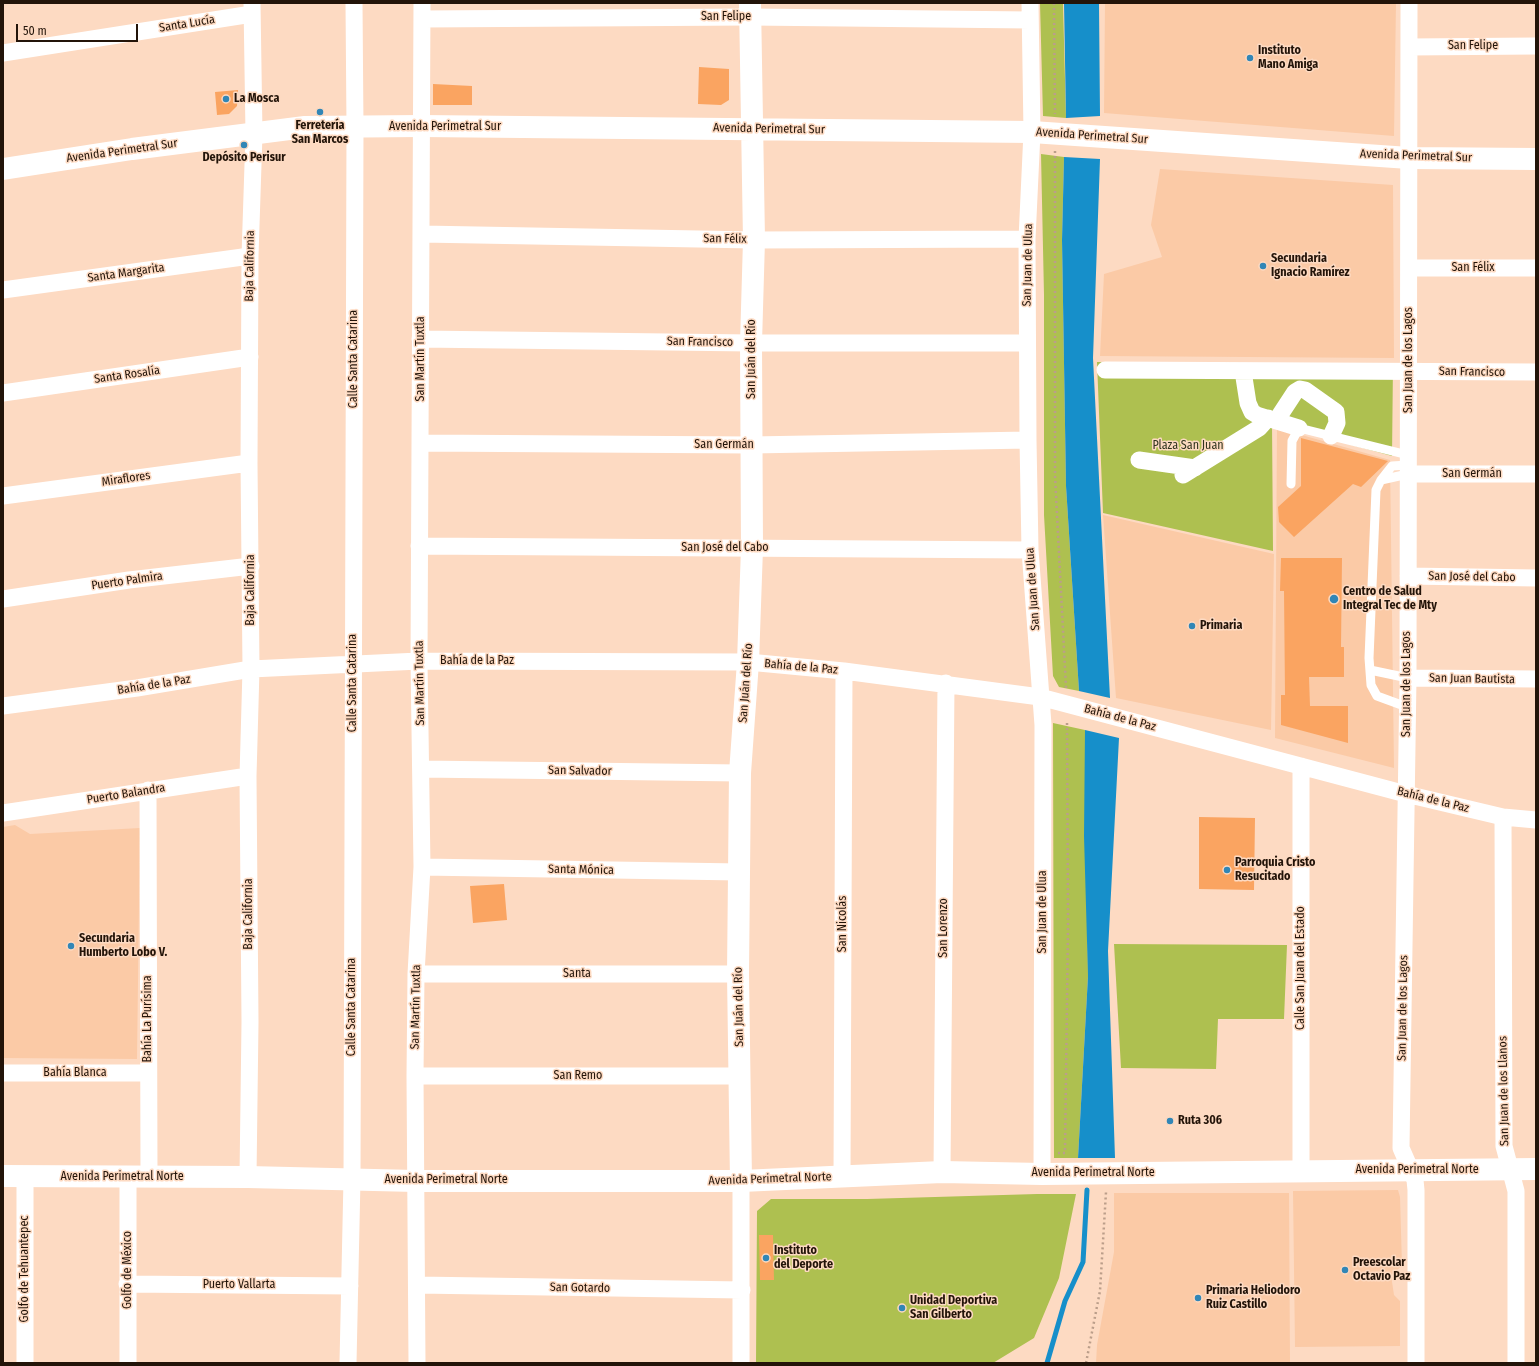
<!DOCTYPE html>
<meta charset="utf-8">
<style>
body{margin:0}
#map{position:relative;width:1539px;height:1366px;overflow:hidden;background:#fddac2;font-family:"Fira Sans Condensed",sans-serif}
canvas{display:block}
.frame{position:absolute;inset:0;border:4px solid #231409;pointer-events:none}
.scale{position:absolute;left:16px;top:24px;width:122px;height:18px;box-sizing:border-box;border:2px solid #231409;border-top:0;padding-left:5px;font-size:12px;line-height:14px;white-space:nowrap;color:#231409;-webkit-text-stroke:3px #fddac2;paint-order:stroke}
</style>
<div id="map">
<canvas width="1539" height="1366"></canvas>
<div class="frame"></div>
<div class="scale">50 m</div>
</div>
<script>
const context = document.querySelector('canvas').getContext('2d');
context.lineJoin = 'round';
function paint(path, color) { context.fillStyle = color; context.fill(path, 'evenodd'); }
const toPath = rows => new Path2D(rows.map(r => 'M' + r).join(''));
function trace(path, color, width, dash) { context.strokeStyle = color; context.lineWidth = width; context.lineCap = dash ? 'butt' : 'round'; context.setLineDash(dash || []); context.stroke(path); }
function drawText(font, color, halo, rows, align = 'center') {
  context.font = font + ' "Fira Sans Condensed",sans-serif'; context.lineWidth = 3; context.setLineDash([]); context.textBaseline = 'middle'; context.strokeStyle = halo; context.fillStyle = color; for (const [text, x, y, turn = 0] of rows) {
    context.save(); context.translate(x, y); context.rotate((+turn || 0) * Math.PI / 180); context.textAlign = isNaN(turn) ? turn : align; if (halo) context.strokeText(text, 0, 0); context.fillText(text, 0, 0); context.restore();
  }
}
paint(toPath([
 [1105,3,1396,3,1394,136,1104,113],
 [1160,169,1393,185,1394,358,1100,356,1104,274,1162,257,1151,225],
 [1277,428,1390,460,1394,768,1275,738],
 [1103,515,1274,554,1271,730,1116,698],
 [15,825,30,834,140,828,137,1059,3,1058,3,827],
 [1398,1190,1400,1197,1402,1266,1391,1275,1394,1295,1400,1301,1400,1346,1295,1347,1293,1191],
 [1114,1193,1289,1193,1290,1363,1096,1363,1097,1345,1114,1252]
]), '#fbcaa6');
paint(toPath([
 [1040,3,1063,3,1066,118,1043,116],
 [1041,154,1064,157,1062,240,1066,486,1079,691,1059,687,1053,676,1044,515,1044,295],
 [1097,362,1393,364,1392,456,1272,423,1273,551,1103,513],
 [1053,723,1085,730,1088,976,1078,1158,1054,1158],
 [1114,944,1287,945,1284,1019,1218,1019,1216,1069,1121,1068],
 [1037,1194,1076,1194,1059,1278,1034,1338,993,1363,756,1363,757,1211,771,1199,867,1199]
]), '#aec050');
paint(toPath([
 [1064,3,1099,3,1100,116,1066,118],
 [1064,157,1100,159,1093,358,1110,698,1079,691,1066,486,1062,240],
 [1085,730,1119,738,1108,951,1115,1158,1078,1158,1088,976,1084,836]
]), '#168fca');
trace(toPath([
 [1047,1363,1065,1301,1083,1262,1087,1190]
]), '#168fca', 5);
paint(toPath([
 [699,67,729,69,729,100,721,105,698,104],
 [433,84,472,86,472,105,433,105],
 [238,90,237,106,229,114,217,115,215,92],
 [1301,438,1388,461,1361,487,1353,484,1294,537,1279,522,1278,507,1301,486],
 [1281,558,1342,558,1341,647,1344,647,1344,677,1309,677,1310,706,1348,706,1348,743,1281,725,1281,695,1285,695,1284,591,1280,591],
 [1199,817,1255,818,1254,890,1199,889],
 [504,884,507,920,473,923,470,886],
 [759,1235,773,1235,774,1280,760,1280]
]), '#faa461');
trace(toPath([
 [1054,3,1055,114],
 [1055,151,1055,476,1066,688],
 [1058,1153,1065,1153,1068,923,1067,721],
 [1086,1363,1100,1291,1106,1192]
]), '#bb9e8a', 2.5, [2, 3]);
trace(toPath([
 [1381,480,1392,466,1408,465],
 [1291,484,1292,441,1299,428,1408,455],
 [1370,670,1408,678],
 [1407,707,1377,696,1371,685,1369,658,1376,490,1381,480,1408,474]
]), '#fff', 9);
trace(toPath([
 [1030,3,1032,132,1027,239,1028,440,1030,550,1043,725,1042,1174],
 [1409,3,1408,678,1401,1148,1415,1180,1416,1190,1416,1363],
 [422,19,750,17,1030,20],
 [1409,47,1536,46],
 [3,53,252,14],
 [422,234,754,240,1027,239],
 [1409,268,1536,268],
 [3,290,250,256],
 [420,339,751,343,1027,343],
 [1105,370,1536,372],
 [1243,371,1248,403,1252,412,1257,415,1299,428],
 [3,393,250,357],
 [1276,421,1295,392,1300,389,1305,390,1336,412,1337,423,1331,436],
 [420,443,752,445,1028,440],
 [1139,460,1195,468],
 [1408,474,1536,474],
 [1183,475,1259,428,1268,418],
 [3,496,249,463],
 [419,546,1030,550],
 [1408,576,1536,578],
 [3,599,129,580,251,566],
 [1408,678,1536,679],
 [3,706,137,688,251,669,419,661,748,662,844,671,1040,697,1406,794,1503,817,1536,820],
 [421,769,740,773],
 [148,790,149,1177],
 [3,813,248,776],
 [1503,817,1504,1146,1516,1191,1516,1363],
 [422,867,740,872],
 [416,974,738,974],
 [3,1073,148,1073],
 [415,1076,741,1076],
 [1301,1171,1301,766],
 [942,1172,946,683],
 [25,1176,25,1363],
 [842,1176,844,671],
 [248,1177,250,1022,248,776,251,669,249,463,250,256,254,134,252,3],
 [741,1181,741,1363],
 [127,1284,350,1286],
 [418,1285,742,1290],
 [128,1363,128,1177],
 [348,1363,352,1179,355,127,354,3],
 [417,1363,415,1076,416,974,422,867,419,661,422,3]
]), '#fff', 17);
trace(toPath([
 [3,169,132,149,305,127,421,126,1032,132,1409,158,1536,159],
 [3,1176,248,1177,416,1181,741,1181,942,1172,1042,1174,1536,1169],
 [741,1181,738,974,740,773,748,662,752,548,751,343,754,240,750,3]
]), '#fff', 22);
for (const [x, y, r, color] of [
 [1250,58,4,"#3186b6"],
 [226,99,4,"#3186b6"],
 [320,112,4,"#3186b6"],
 [244,145,4,"#3186b6"],
 [1263,266,4,"#3186b6"],
 [1334,599,5,"#3186b6"],
 [1192,626,4,"#3186b6"],
 [1227,870,4,"#3186b6"],
 [71,946,4,"#3186b6"],
 [1170,1121,4,"#3186b6"],
 [766,1258,4,"#3186b6"],
 [1345,1270,4,"#3186b6"],
 [1198,1298,4,"#3186b6"],
 [902,1308,4,"#3186b6"]
]) { const dot = new Path2D(); dot.arc(x, y, r, 0, 2 * Math.PI); context.fillStyle = color; context.fill(dot); trace(dot, '#fddac2', 1.5); }
drawText('12px', '#231409', '#fddac2', [
 ["San Felipe",726,17],
 ["Santa Lucía",187,24,-9],
 ["San Felipe",1473,46],
 ["Avenida Perimetral Sur",445,127],
 ["Avenida Perimetral Sur",769,129,1],
 ["Avenida Perimetral Sur",1092,136,4],
 ["Avenida Perimetral Sur",122,151,-8],
 ["Avenida Perimetral Sur",1416,156,2],
 ["San Félix",725,239,1],
 ["San Juan de Ulua",1028,265,-89],
 ["Baja California",250,266,-89],
 ["San Félix",1473,268],
 ["Santa Margarita",126,273,-8],
 ["San Francisco",700,342,1],
 ["Calle Santa Catarina",354,359,-90],
 ["San Martín Tuxtla",421,359,-90],
 ["San Juán del Río",752,359,-90],
 ["San Juan de los Lagos",1409,360,-90],
 ["San Francisco",1472,372,1],
 ["Santa Rosalía",127,375,-8],
 ["San Germán",724,445],
 ["San Germán",1472,474],
 ["Miraflores",126,479,-8],
 ["San José del Cabo",725,548],
 ["San José del Cabo",1472,577,1],
 ["Puerto Palmira",127,581,-8],
 ["San Juan de Ulua",1033,589,-94],
 ["Baja California",251,590,-90],
 ["Bahía de la Paz",477,661],
 ["Bahía de la Paz",801,667,5],
 ["San Juan Bautista",1472,679,1],
 ["Calle Santa Catarina",353,683,-90],
 ["San Martín Tuxtla",420,683,-91],
 ["San Juán del Río",746,683,-86],
 ["San Juan de los Lagos",1407,684,-90],
 ["Bahía de la Paz",154,685,-9],
 ["Bahía de la Paz",1120,718,15],
 ["San Salvador",580,771,1],
 ["Puerto Balandra",126,794,-9],
 ["Bahía de la Paz",1433,800,14],
 ["Santa Mónica",581,870,1],
 ["San Juan de Ulua",1043,912,-90],
 ["Baja California",249,914,-90],
 ["San Nicolás",843,924,-90],
 ["San Lorenzo",944,928,-90],
 ["Calle San Juan del Estado",1301,968,-90],
 ["Santa",577,974],
 ["Calle Santa Catarina",352,1007,-90],
 ["San Martín Tuxtla",416,1007,-89],
 ["San Juán del Río",739,1007,-91],
 ["San Juan de los Lagos",1403,1008,-89],
 ["Bahía La Purísima",148,1019,-90],
 ["Bahía Blanca",75,1073],
 ["San Remo",578,1076],
 ["San Juan de los Llanos",1504,1091,-91],
 ["Avenida Perimetral Norte",1417,1170],
 ["Avenida Perimetral Norte",1093,1173],
 ["Avenida Perimetral Norte",122,1177],
 ["Avenida Perimetral Norte",770,1179,-2],
 ["Avenida Perimetral Norte",446,1180],
 ["Golfo de Tehuantepec",25,1269,-90],
 ["Golfo de México",128,1270,-90],
 ["Puerto Vallarta",239,1285],
 ["San Gotardo",580,1288,1]
]);
drawText('bold 12px', '#231409', '#fddac2', [
 ["Instituto",1258,51],
 ["Mano Amiga",1258,65],
 ["La Mosca",234,99],
 ["Ferretería",320,126,"center"],
 ["San Marcos",320,140,"center"],
 ["Depósito Perisur",244,158,"center"],
 ["Secundaria",1271,259],
 ["Ignacio Ramírez",1271,273],
 ["Centro de Salud",1343,592],
 ["Integral Tec de Mty",1343,606],
 ["Primaria",1200,626],
 ["Parroquia Cristo",1235,863],
 ["Resucitado",1235,877],
 ["Secundaria",79,939],
 ["Humberto Lobo V.",79,953],
 ["Ruta 306",1178,1121],
 ["Instituto",774,1251],
 ["del Deporte",774,1265],
 ["Preescolar",1353,1263],
 ["Octavio Paz",1353,1277],
 ["Primaria Heliodoro",1206,1291],
 ["Ruiz Castillo",1206,1305],
 ["Unidad Deportiva",910,1301],
 ["San Gilberto",910,1315]
], 'left');
drawText('12px', '#30341d', '#fddac2', [
 ["Plaza San Juan",1188,446]
]);
</script>
